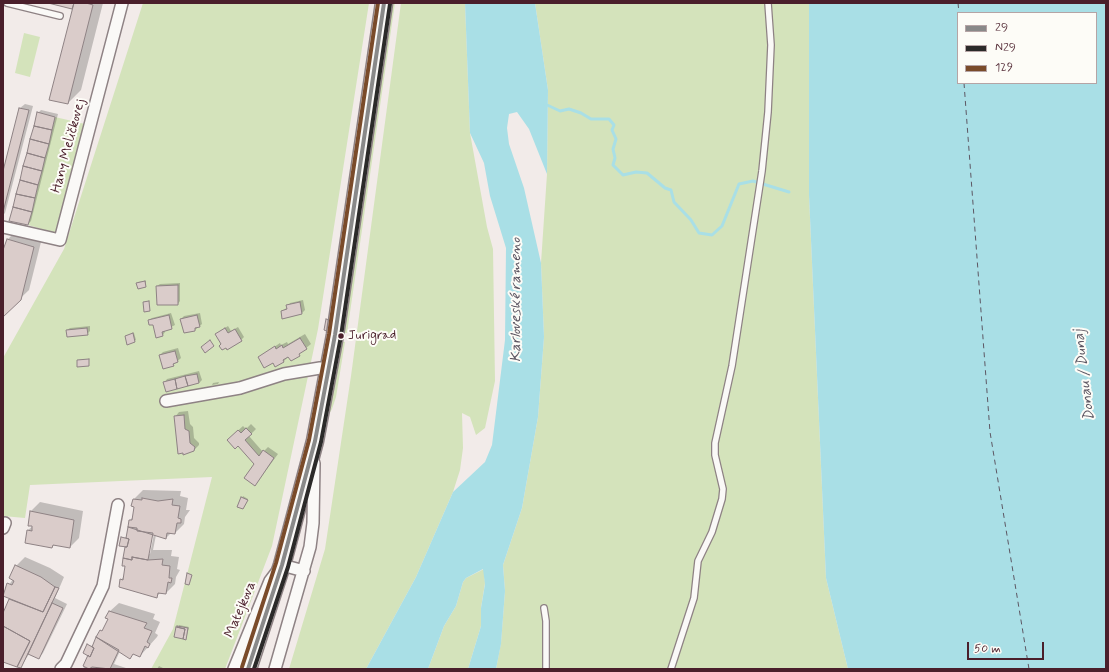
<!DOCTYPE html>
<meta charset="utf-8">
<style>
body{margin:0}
#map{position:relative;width:1109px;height:672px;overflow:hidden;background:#f2ebe9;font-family:Mynerve,sans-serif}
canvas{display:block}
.frame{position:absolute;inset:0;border:4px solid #4a1f2b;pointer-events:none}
.legend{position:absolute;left:957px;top:12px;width:140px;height:72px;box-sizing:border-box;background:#fdfcf7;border:1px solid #b5a4a5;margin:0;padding:5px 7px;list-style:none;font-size:12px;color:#4a1f2b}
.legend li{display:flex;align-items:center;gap:8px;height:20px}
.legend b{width:20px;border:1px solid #b5a4a5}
.scale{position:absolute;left:967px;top:642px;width:77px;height:18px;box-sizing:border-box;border:2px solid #4a1f2b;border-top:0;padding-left:5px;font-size:12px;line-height:14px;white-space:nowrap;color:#4a1f2b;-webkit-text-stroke:3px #fdfcf7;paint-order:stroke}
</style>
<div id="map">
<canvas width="1109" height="672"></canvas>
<div class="frame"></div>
<ul class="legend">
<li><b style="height:5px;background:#898989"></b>29</li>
<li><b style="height:5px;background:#2b2a29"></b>N29</li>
<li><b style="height:5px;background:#7a4b2a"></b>129</li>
</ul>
<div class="scale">50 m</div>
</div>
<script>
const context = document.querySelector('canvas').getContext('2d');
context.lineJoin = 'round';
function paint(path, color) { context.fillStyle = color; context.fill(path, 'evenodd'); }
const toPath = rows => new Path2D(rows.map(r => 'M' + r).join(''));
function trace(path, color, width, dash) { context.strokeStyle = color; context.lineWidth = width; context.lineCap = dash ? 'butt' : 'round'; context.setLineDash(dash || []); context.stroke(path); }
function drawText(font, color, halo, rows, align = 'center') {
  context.font = font + ' Mynerve,sans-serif'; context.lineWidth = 4; context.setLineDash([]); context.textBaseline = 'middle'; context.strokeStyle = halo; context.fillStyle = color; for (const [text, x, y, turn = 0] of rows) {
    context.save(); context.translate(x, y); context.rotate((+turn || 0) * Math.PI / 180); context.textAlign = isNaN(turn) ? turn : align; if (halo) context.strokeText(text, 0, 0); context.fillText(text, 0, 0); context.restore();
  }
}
paint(toPath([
 [143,3,369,3,318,329,272,546,225,669,151,669,173,629,212,477,30,485,25,518,3,516,3,358,64,249],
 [391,3,395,3,347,333,343,333],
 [401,3,465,3,470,133,487,227,493,249,495,381,485,428,476,435,470,417,462,413,463,448,460,470,453,492,416,577,366,669,289,669,325,549,351,376],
 [535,3,809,3,809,195,826,578,848,669,496,669,501,643,505,591,503,565,522,508,538,417,544,337,541,263,547,174,548,90],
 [24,33,40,37,30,77,15,73],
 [55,117,85,124,55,233,28,225],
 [341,341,345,342,336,397,332,409,328,416],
 [484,569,485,583,481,608,481,626,468,669,428,669,444,626,456,606,463,582,466,578]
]), '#d4e3bb');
paint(toPath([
 [465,3,535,3,548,90,547,174,529,129,517,112,509,114,507,128,509,144,524,188,541,263,544,337,538,417,522,508,503,565,505,591,501,644,496,669,468,669,481,626,481,608,485,584,483,569,466,578,463,582,456,606,444,626,428,669,366,669,416,577,453,492,485,462,492,445,505,340,506,248,490,196,484,163,470,133],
 [809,3,1106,3,1106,669,848,669,826,578,809,195],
 [958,13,1096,13,1096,83,958,83]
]), '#a9dfe6');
paint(toPath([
 [52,3,103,3,81,90,68,103,73,9],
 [25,104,33,106,5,213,3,215,3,176,20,108],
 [41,110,58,114,31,221,28,224,38,113],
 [17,230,42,238,29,290,3,315,3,253,8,239],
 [146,281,146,286,137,283,138,282],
 [180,283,180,301,178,304,157,286,160,284],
 [303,300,305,310,302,313,283,317,282,311,288,307,290,303],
 [171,313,175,325,165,330,165,332,163,335,149,320,152,318],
 [200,313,202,324,195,330,181,319,184,316],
 [90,326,90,331,87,334,67,330,70,328],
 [228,326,231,331,238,327,244,337,241,340,222,344,216,334],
 [134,333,136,340,128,343,126,336],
 [305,334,311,344,291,360,289,356,284,361,273,362,259,357,280,343,281,345,287,342,288,344],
 [178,348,181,358,173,365,160,355,163,352],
 [199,371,202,380,199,383,165,382,167,379],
 [219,382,218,384,212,385,213,383],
 [188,411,190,424,193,427,194,438,199,443,199,445,194,450,185,453,178,453,175,417,179,412],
 [251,424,256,429,249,436,263,452,268,447,278,454,255,485,255,464,232,436,243,426,246,429],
 [143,490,181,491,180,496,188,498,186,510,190,510,185,517,184,524,175,533,171,533,166,538,156,535,153,550,172,550,171,556,179,557,177,569,180,570,176,577,175,584,166,593,161,592,156,597,121,580,124,576,126,565,123,565,126,546,122,538,127,537,130,520,133,517,135,506,134,499],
 [151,534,154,534,150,554,148,554],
 [243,496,248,499,243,508,238,506],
 [40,502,83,511,79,538,70,547,54,545,52,547,28,530,33,526,29,525,31,511],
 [25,557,50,568,64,577,55,598,67,604,43,653,39,658,29,654,21,667,3,661,3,613,12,598,3,594,13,579,16,566],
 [119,603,155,614,153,619,160,622,155,633,158,635,157,637,140,656,134,653,130,658,120,651,114,664,129,669,83,669,89,656,88,645,93,646,109,619,109,612],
 [179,625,189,627,186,639,175,636],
 [159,666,165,669,157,669]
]), '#0003');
trace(toPath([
 [545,104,560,111,569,109,581,113,591,119,609,119,614,125,612,130,616,139,613,149,615,158,613,165,623,175,636,172,647,173,665,188,671,190,674,202,691,220,699,233,712,235,722,226,739,184,753,181,789,192]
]), '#a9dfe6', 3);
trace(toPath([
 [958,3,959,13],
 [964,83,990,432,1029,669]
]), '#5d5763', 1, [5, 4]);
const building = toPath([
 [48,3,74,3,72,9,48,3],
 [74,3,86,3,93,5,68,104,49,100,74,3],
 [19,108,29,110,3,212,3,171,19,108],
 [37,112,55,117,52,130,34,126,37,112],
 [34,126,52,130,49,144,30,139,34,126],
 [30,139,49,144,45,158,27,153,30,139],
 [27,153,45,158,42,171,23,166,27,153],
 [23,166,42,171,38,185,20,180,23,166],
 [20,180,38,185,35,198,16,194,20,180],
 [16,194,35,198,32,212,13,207,16,194],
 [13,207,32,212,28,225,9,221,13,207],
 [7,239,34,247,21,300,3,317,3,250,7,239],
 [145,281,146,287,138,289,136,283,145,281],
 [178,285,178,305,157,305,156,286,178,285],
 [149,301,150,311,144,312,143,302,149,301],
 [300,302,302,314,282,319,281,311,287,309,286,305,300,302],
 [169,315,172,329,162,332,163,336,156,338,153,325,149,325,148,320,169,315],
 [197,315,200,327,195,328,195,331,184,333,180,319,197,315],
 [326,319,331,321,329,332,324,330,326,319],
 [87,328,88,335,67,337,66,330,87,328],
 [225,328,228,333,235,329,242,341,227,350,226,348,222,350,219,346,221,344,215,334,225,328],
 [133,333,135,342,127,345,125,336,133,333],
 [300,338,307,349,299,354,300,356,291,361,288,357,283,360,284,362,275,367,273,363,264,368,258,357,275,346,276,349,282,345,283,348,300,338],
 [210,340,214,346,205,353,201,347,210,340],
 [175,351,178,362,173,364,174,366,163,369,159,355,175,351],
 [89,359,89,366,77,367,77,360,89,359],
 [197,374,199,383,188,386,185,376,197,374],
 [185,376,188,386,177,389,175,379,185,376],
 [175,379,177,389,166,392,163,382,175,379],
 [184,415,185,429,189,431,190,443,195,447,194,451,183,455,183,453,178,454,174,416,184,415],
 [246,428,252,434,245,440,259,456,263,450,274,458,255,486,244,478,254,464,238,446,235,449,227,440,238,430,241,433,246,428],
 [241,497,248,500,243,509,237,507,241,497],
 [142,498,158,501,173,499,172,505,180,506,178,518,181,519,181,523,177,523,175,534,167,533,166,539,128,527,129,520,132,520,134,507,131,506,133,499,142,500,142,498],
 [30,511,74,520,70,548,53,545,52,548,25,543,27,530,32,531,32,526,28,526,30,511],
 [128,527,137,528,137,531,153,533,148,560,132,557,132,560,123,558,125,547,127,547,129,539,126,538,128,527],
 [121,537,129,539,127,547,119,546,121,537],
 [132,557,148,560,163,559,162,565,170,566,169,578,172,578,171,583,168,582,166,594,158,593,157,598,119,587,120,579,123,580,125,566,122,566,123,558,132,560,132,557],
 [15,565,41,577,55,587,43,612,3,596,7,583,12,585,14,581,9,578,15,565],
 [187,573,192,575,189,585,185,584,187,573],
 [55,587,59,588,21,668,17,667,30,641,3,626,3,613,9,599,43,612,55,587],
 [52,603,63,608,39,659,28,654,52,603],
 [109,611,147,623,144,628,152,631,147,642,150,644,148,648,145,646,140,657,133,654,130,659,96,637,100,630,102,631,108,619,105,618,109,611],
 [3,626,30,641,17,667,3,662,3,626],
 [177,626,188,628,186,640,183,639,185,629,177,627,177,626],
 [176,627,185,629,183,639,174,637,176,627],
 [96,637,119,650,110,669,92,667,89,669,83,666,88,655,90,657,94,648,92,647,96,637],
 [87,644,94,648,90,657,83,653,87,644]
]);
paint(building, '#daccca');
trace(building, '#8e8284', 1);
const lane = toPath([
 [7,3,60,16],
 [544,608,546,621,546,669],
 [671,669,694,598,698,561,712,532,722,499,723,489,715,455,715,443,732,366,762,171,768,112,771,45,768,3]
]);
const street = toPath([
 [3,227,60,240,122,3],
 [166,401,240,388,284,374,320,368,328,369],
 [3,528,5,523],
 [61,669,66,664,103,586,118,505],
 [234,669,270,581,282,565,304,571],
 [275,669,310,547,313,523,314,463]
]);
const secondary = toPath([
 [248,669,282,565,315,441,335,335,384,3]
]);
trace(lane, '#8e8284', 8);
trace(street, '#8e8284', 14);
trace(secondary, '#8e8284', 19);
trace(lane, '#faf9f7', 5.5);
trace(street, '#faf9f7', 11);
trace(secondary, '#faf9f7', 16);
trace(toPath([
 [248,669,282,565,315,441,335,335,384,3]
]), '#898989', 4);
trace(toPath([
 [254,669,288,567,321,442,341,336,390,4]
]), '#2b2a29', 4);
trace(toPath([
 [242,667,276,563,309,440,329,334,378,3]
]), '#7a4b2a', 4);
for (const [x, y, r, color] of [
 [341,336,3.5,"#4a1f2b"]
]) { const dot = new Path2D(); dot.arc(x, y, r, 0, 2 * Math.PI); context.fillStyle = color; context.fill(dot); trace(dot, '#fdfcf7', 1.5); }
drawText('13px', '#4a1f2b', '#fdfcf7', [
 ["Jurigrad",348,336]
], 'left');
drawText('14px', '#4a1f2b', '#fdfcf7', [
 ["Hany Meličkovej",69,146,-75],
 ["Matejkova",241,610,-67]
]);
drawText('italic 15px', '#5d5763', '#fdfcf7', [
 ["Karloveské rameno",517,300,-90],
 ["Donau / Dunaj",1085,375,-97]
]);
</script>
